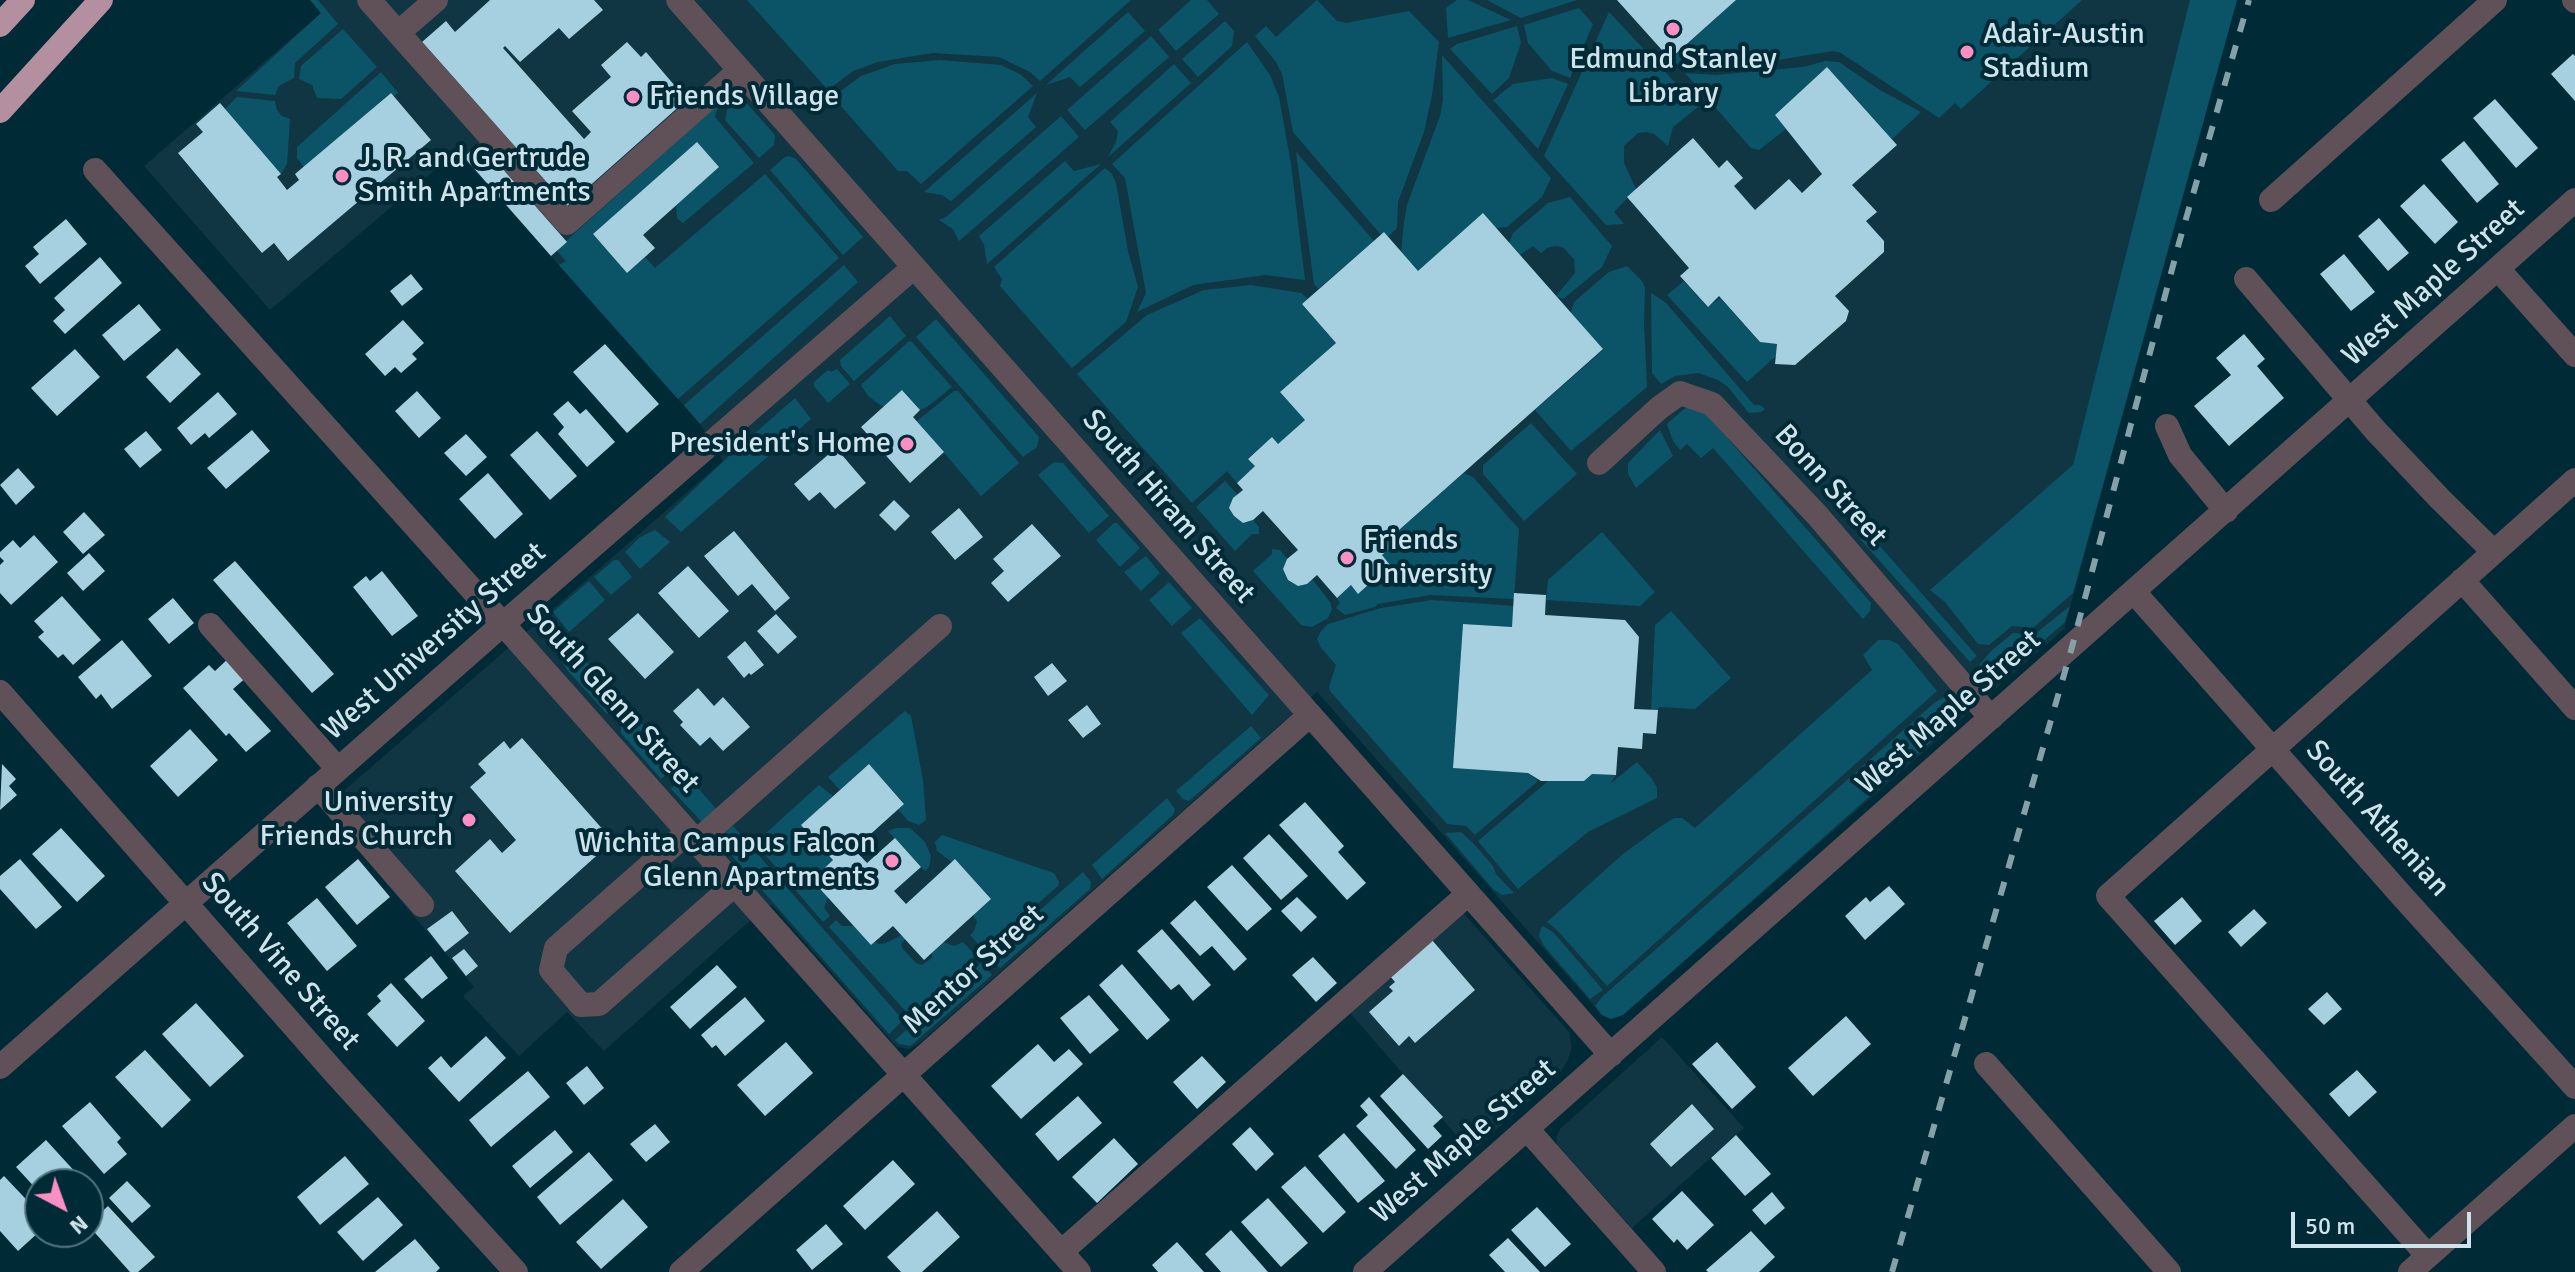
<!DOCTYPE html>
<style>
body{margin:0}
#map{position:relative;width:2575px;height:1272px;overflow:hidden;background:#002a36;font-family:Signika,sans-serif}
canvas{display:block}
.north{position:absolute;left:24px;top:1168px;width:80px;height:80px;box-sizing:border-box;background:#002a36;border:2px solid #52747e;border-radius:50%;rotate:139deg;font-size:22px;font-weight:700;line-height:32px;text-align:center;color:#cee3eb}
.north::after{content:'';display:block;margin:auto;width:28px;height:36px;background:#fb8fc4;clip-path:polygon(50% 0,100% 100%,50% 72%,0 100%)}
.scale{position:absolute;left:2291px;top:1212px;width:180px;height:36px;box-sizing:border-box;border:4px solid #cee3eb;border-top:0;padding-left:10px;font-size:24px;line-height:28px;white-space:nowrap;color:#cee3eb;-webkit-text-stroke:6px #002a36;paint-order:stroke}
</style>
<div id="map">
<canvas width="2575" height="1272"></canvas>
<div class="north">N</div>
<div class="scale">50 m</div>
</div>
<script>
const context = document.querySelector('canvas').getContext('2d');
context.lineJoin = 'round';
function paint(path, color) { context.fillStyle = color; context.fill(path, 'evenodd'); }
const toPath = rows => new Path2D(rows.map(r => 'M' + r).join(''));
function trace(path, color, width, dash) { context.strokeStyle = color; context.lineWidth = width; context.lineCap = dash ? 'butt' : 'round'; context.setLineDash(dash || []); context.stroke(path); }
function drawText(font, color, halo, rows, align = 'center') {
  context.font = font + ' Signika,sans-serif'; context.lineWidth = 8; context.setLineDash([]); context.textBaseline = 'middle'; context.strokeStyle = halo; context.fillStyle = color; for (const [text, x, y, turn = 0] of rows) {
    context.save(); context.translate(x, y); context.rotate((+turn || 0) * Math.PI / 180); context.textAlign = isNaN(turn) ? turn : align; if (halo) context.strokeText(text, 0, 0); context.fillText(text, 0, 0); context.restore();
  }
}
paint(toPath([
 [310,0,2237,0,2064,629,1623,1015,1611,1019,1602,1015,1317,692,921,1042,909,1049,897,1047,772,905,746,924,604,1051,567,1012,519,1056,463,996,474,987,323,809,723,461,700,424,457,151,270,310,144,166,321,13],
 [1449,897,1569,1032,1572,1047,1568,1060,1559,1074,1471,1152,1338,999],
 [1662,1037,1744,1128,1632,1228,1558,1145,1556,1138,1560,1129]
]), '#0f3642');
paint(toPath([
 [310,0,318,0,338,24,295,63,294,78,279,86,275,95,236,91,321,13],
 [747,0,1131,0,1040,81,1030,72,999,57,933,53,878,62,853,71,828,90],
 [1191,0,1207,0,1219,14,1176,51,1158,30],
 [1317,0,1337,21,1346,23,1409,11,1439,42,1432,95,1424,132,1398,202,1397,228,1388,237,1384,232,1381,235,1293,132,1282,74,1276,62,1255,36,1266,26,1276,37],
 [1457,0,1468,0,1511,20,1448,38,1446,8],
 [1487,0,1577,0,1521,18],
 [1736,0,2082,0,1961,109,1955,103,1939,118,1841,53,1833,51,1772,61,1679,66,1672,58],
 [2190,0,2237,0,2073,593,2033,628,2012,626,1989,645,1978,644,1945,602,1930,590,2073,465],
 [1579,8,1593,24,1570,78,1552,71,1528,43,1524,25],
 [1128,12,1145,31,1080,87,1070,77,1046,85],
 [1609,12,1698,107,1673,127,1668,146,1654,134,1646,132,1638,133,1624,146,1624,163,1636,189,1614,212,1624,224,1606,225,1544,156],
 [1225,21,1234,31,1232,46,1198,77,1182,59],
 [1517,26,1521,43,1509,78,1492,94,1450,49,1457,44],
 [343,29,377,67,341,99,317,98,312,85,299,79,301,66],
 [1151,36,1169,57,1085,130,1067,110],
 [1247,42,1270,75,1279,97,1291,164,1305,280,1266,275,1193,285,1137,312,1146,293,1125,178,1112,164],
 [1442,55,1551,178,1542,197,1507,227,1496,228,1418,271,1401,252,1404,222,1407,205,1440,116,1443,100],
 [940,60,1001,65,1020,74,1033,86,921,184,907,171,898,171,833,97,861,76,875,71,895,64],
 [1825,61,1839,62,1880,90,1921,112,1892,139,1827,67,1775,115,1786,129,1759,150,1751,148,1685,73,1716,75,1803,67],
 [1174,64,1191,83,1108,157,1116,142,1118,131,1110,122],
 [381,72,398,93,394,96,390,93,304,167,297,158,297,147],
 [1552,78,1568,84,1538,149,1493,100,1513,84],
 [1037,93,1028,117,1036,127,951,201,942,195,924,192],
 [733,95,742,98,775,135,774,145,759,158,725,120,728,106,724,101],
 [237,97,275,101,277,110,282,116,290,119,287,164,281,174,225,109],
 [719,104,715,117,754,163,683,223,677,218,676,205,719,167,697,143,593,234,627,273,645,257,655,268,765,174,839,258,678,399,559,265,566,261,556,250],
 [1061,116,1079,137,959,241,953,229,939,220,946,217],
 [1296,152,1374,241,1318,289,1314,284],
 [789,156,796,159,863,237,843,255,770,170,785,157],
 [1065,161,1074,171,1101,164,987,264,984,245,979,236],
 [1105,168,1112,174,1116,183,1128,251,1138,287,1126,322,1072,368,1000,286,1002,279,994,267],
 [1570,197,1612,246,1602,267,1563,299,1556,296,1575,273,1574,259,1569,254,1564,248,1556,246,1547,248,1541,253,1533,246,1520,255,1509,243,1513,233,1548,203],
 [844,265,858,282,700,424,684,405],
 [1627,266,1642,281,1645,288,1644,323,1647,387,1571,451,1535,410,1603,350,1571,313,1574,302,1609,272],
 [1684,281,1707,307,1720,298,1760,342,1777,344,1776,356,1747,382,1667,295],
 [1251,285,1301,293,1308,299,1302,304,1336,343,1280,392,1305,420,1278,444,1272,438,1248,458,1255,466,1237,483,1227,471,1192,503,1077,374,1147,315,1204,290],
 [1651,293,1666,303,1754,405,1760,405,1765,409,1761,412,1749,413,1728,387,1718,380,1698,373,1675,376,1661,384,1652,373],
 [890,316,906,336,854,381,841,366,840,360],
 [936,319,1039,437,1037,447,1023,457,916,337],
 [911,341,952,387,927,407,920,410,903,390,883,407,868,396,861,385,908,342],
 [837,369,850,384,828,403,814,386,814,382,828,370,831,372],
 [954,391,958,391,1019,463,981,496,917,421],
 [795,398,811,419,681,532,665,517,729,456],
 [1693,406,1703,410,1871,603,1870,611,1863,619,1713,448,1701,458,1687,444,1680,450,1673,441,1667,424,1684,409],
 [1531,423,1577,474,1524,521,1483,474,1483,465],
 [1660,430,1673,456,1636,488,1628,474,1628,463],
 [1054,462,1063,463,1109,516,1089,533,1038,475],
 [1464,473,1473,477,1519,529,1514,599,1430,595,1378,604,1375,607,1345,615,1336,608,1340,603,1337,598,1351,585,1359,593,1390,565,1382,555,1395,544,1390,538],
 [1225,481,1237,494,1229,508,1234,516,1243,523,1253,520,1259,527,1259,534,1252,534,1235,551,1196,507],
 [1114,523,1117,523,1140,548,1120,567,1096,540],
 [1862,526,1977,656,1970,662,1861,540,1859,536,1859,529],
 [655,530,670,542,640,569,625,552,640,537],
 [1602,532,1655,592,1640,606,1546,600,1548,580],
 [1272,549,1280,550,1287,559,1283,569,1288,580,1298,586,1307,584,1312,579,1330,602,1332,609,1328,618,1312,627,1301,625,1253,571,1272,554],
 [1146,556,1160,573,1141,591,1124,572],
 [614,560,618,560,632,577,611,595,594,577],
 [589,581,605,600,569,632,553,612],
 [1169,582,1192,608,1172,626,1149,600],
 [1432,600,1514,606,1512,627,1463,624,1453,767,1528,773,1538,781,1475,835,1466,826,1447,824,1330,691,1329,687,1336,665,1321,648,1317,639,1321,631,1328,624,1381,608],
 [2070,606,2065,622,1996,683,1990,684,1976,669,1991,651,2013,633,2035,634],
 [1671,611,1731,678,1695,709,1659,707,1658,710,1651,710,1655,625],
 [1200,618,1269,695,1252,715,1181,633],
 [1878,640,1889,640,1898,644,1937,691,1607,986,1557,930,1547,922,1623,854,1657,829,1674,818,1682,818,1695,828,1872,670,1863,655],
 [569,642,622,702,607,714,567,670,557,652],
 [1944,697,1954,715,1950,725,1623,1015,1611,1019,1602,1015,1595,1006,1602,997,1934,703],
 [905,711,911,716,923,780,926,820,919,825,908,821,898,809,904,803,869,764,840,790,828,777],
 [634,715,677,765,661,779,621,733,621,727],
 [1251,726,1261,738,1189,801,1183,799,1176,791],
 [1637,762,1652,779,1657,788,1657,798,1588,832,1518,889,1478,841,1548,781,1584,781,1592,774,1616,775,1610,784],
 [686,774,717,810,702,822,671,789],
 [819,785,833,796,802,825,833,860,812,880,828,897,824,908,830,916,823,922,755,843],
 [1167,798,1175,809,1173,815,1102,879,1092,865],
 [733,826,903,1020,889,1034,725,848,722,842,722,835],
 [896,828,910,828,925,842,931,856,929,867,925,871,888,831],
 [1461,832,1474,844,1493,866,1496,874,1514,893,1502,895,1494,890,1445,833],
 [942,835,1054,873,1059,882,1058,886,984,951,970,935,974,931,977,922,973,915,991,899,956,860,952,862,937,851,935,842],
 [1083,872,1091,882,1090,889,1000,968,988,956],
 [836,920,842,926,854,926,871,945,875,942,879,944,886,943,902,935,905,939,901,945,903,949,916,963,922,965,932,958,932,953,944,942,954,946,963,942,977,957,910,1016,829,927],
 [1543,926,1554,933,1603,990,1590,999,1544,946,1539,936,1541,928],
 [981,963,992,975,915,1042,910,1046,899,1044,895,1040]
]), '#0b5467');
paint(toPath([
 [490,0,594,0,603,10,569,39,559,28,520,62,505,46,503,48,584,139,591,132,572,111,611,77,601,65,627,42,641,57,646,52,675,86,671,90,683,103,567,206,422,42,446,21,455,32],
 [1617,0,1736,0,1670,59],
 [2573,54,2575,56,2575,101,2551,74],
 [1827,67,1897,145,1852,185,1877,212,1866,221,1884,241,1884,252,1835,296,1849,311,1846,321,1795,365,1775,364,1777,344,1760,342,1719,296,1708,307,1680,276,1689,268,1627,197,1693,138,1719,168,1727,160,1743,178,1734,186,1755,210,1789,179,1802,193,1822,174,1775,115],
 [391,93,431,140,288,261,274,243,262,253,178,153,203,132,196,124,220,103,281,174,277,177,287,190,299,180,295,174],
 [2495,99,2538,148,2516,168,2473,118],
 [2464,141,2499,184,2477,203,2441,160],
 [697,142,719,167,643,235,655,248,627,273,593,234],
 [480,143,567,242,551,256,464,157],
 [2424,184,2458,222,2435,244,2400,206],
 [1483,213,1603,349,1390,538,1395,544,1382,555,1390,565,1358,594,1351,585,1337,598,1317,575,1307,584,1298,586,1288,580,1283,569,1287,559,1298,550,1263,511,1253,520,1243,523,1234,516,1229,508,1233,498,1243,490,1237,483,1255,466,1248,459,1272,437,1278,444,1305,420,1280,392,1336,343,1302,304,1384,232,1418,271],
 [2379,218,2409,253,2388,271,2358,236],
 [66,219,87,244,40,284,25,266,39,254,33,247],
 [2344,254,2375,292,2351,311,2320,274],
 [100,257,122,283,65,334,53,321,65,310,54,298],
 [411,274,423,289,402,306,390,291],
 [139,304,161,330,124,361,102,335],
 [403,320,424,343,412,354,417,359,401,373,395,367,385,376,365,354],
 [2244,334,2265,359,2257,366,2284,398,2229,446,2194,406,2231,375,2216,358],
 [605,344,659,404,627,433,573,372],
 [177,348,201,374,170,403,146,377],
 [75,349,100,377,57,416,31,388],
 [902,390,920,410,913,417,944,452,910,483,861,427],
 [417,391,441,418,419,438,395,411],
 [218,392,237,414,209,438,205,433,191,445,177,428],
 [568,401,580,414,586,409,615,442,587,467,558,434,564,427,553,414],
 [252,430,270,451,226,489,207,468],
 [146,431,162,450,140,468,124,449],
 [537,431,577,476,550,500,510,455],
 [466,434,487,457,466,476,444,453],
 [836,448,866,483,835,509,820,492,809,501,794,484],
 [18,468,35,487,16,505,0,485],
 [488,473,523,514,495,539,459,499],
 [894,500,910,516,895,531,879,515],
 [959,508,983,537,955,560,931,532],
 [84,512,105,535,83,554,63,532],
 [1032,524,1061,556,1008,602,991,583,1004,571,993,559],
 [734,531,790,598,775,611,752,584,738,596,704,556],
 [34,535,58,562,11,605,0,593,0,565,4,561,0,557,0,552,13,540,20,548],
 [89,553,105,571,83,591,67,573],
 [235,561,334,674,312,693,213,580],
 [688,566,729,611,699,638,658,593],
 [382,571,418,616,392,636,353,587,366,576,370,581],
 [1514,593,1546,595,1545,615,1625,620,1639,637,1634,709,1658,710,1656,734,1643,733,1642,749,1618,747,1616,775,1592,774,1584,781,1541,781,1528,773,1453,768,1463,624,1512,627],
 [62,596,101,640,73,665,63,654,58,658,38,637,44,632,34,621],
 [173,598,194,623,169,644,148,619],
 [638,613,674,652,645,679,608,639],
 [776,614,797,637,778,654,757,631],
 [122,640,152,676,112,709,101,694,96,699,78,677],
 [745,641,764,665,751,675,749,673,744,678,727,657],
 [230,657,248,676,233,689,271,731,246,752,229,733,226,736,183,688,209,665,215,671],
 [1052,663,1067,681,1048,696,1034,677],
 [698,688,714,706,723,697,750,727,723,751,710,737,700,746,680,725,683,722,673,711],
 [1087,705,1101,724,1083,738,1068,720],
 [190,729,218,760,178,797,150,766],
 [522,738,613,841,510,933,455,871,490,839,502,853,516,840,470,787,486,773,478,764,504,741,510,749],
 [2,764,16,779,9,786,17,795,0,810],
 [869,764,904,804,854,849,867,863,895,838,921,867,894,891,906,904,955,859,991,899,924,960,893,926,871,945,812,880,833,860,801,825],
 [1305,802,1344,846,1338,852,1366,883,1347,900,1279,825],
 [61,828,105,876,77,902,32,854],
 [1269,834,1308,876,1281,900,1243,858],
 [20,859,62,907,36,929,0,889,0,876],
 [358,859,390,897,357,925,325,887],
 [1232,865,1272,909,1247,931,1207,887],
 [1889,886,1905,904,1865,940,1845,916,1866,897,1870,902],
 [1297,897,1317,917,1301,932,1281,911],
 [2182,897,2202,921,2175,945,2154,921],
 [317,898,357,946,327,971,287,923],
 [1195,900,1247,959,1234,971,1212,946,1200,956,1170,923],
 [2254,909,2267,923,2241,947,2228,932],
 [452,911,469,933,445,952,427,929],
 [1162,929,1211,985,1193,1001,1179,984,1171,990,1137,951],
 [1432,940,1475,990,1415,1043,1409,1036,1399,1046,1369,1012,1393,991,1389,987,1395,982,1390,976],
 [464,949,478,966,466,976,452,958],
 [431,956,448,978,422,999,404,979],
 [1313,957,1337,983,1316,1002,1292,975],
 [1122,964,1170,1020,1147,1040,1099,985],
 [717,965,737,987,690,1029,670,1007],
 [391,983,425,1021,397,1047,367,1014,381,1001,377,996],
 [2327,992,2342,1009,2324,1025,2308,1009],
 [1089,995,1119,1030,1090,1054,1060,1018],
 [745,997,765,1021,725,1056,716,1045,712,1048,701,1035],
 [196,1003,244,1056,210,1087,162,1034],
 [1846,1016,1871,1044,1813,1096,1788,1068],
 [486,1036,506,1058,459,1102,428,1068,441,1056,451,1068],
 [786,1042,813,1073,765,1116,737,1085],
 [1717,1042,1756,1087,1732,1109,1692,1064],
 [1038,1044,1054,1062,1069,1049,1083,1064,1021,1119,991,1086],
 [145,1050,191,1100,162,1128,115,1077],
 [1202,1056,1226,1082,1197,1109,1173,1082],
 [587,1066,604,1088,584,1105,566,1083],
 [2357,1070,2377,1092,2349,1117,2329,1094],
 [528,1071,550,1097,491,1147,469,1120],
 [1403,1074,1443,1117,1433,1126,1442,1136,1428,1149,1380,1096],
 [1078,1096,1102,1123,1058,1161,1035,1134],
 [1369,1097,1416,1150,1396,1169,1356,1126,1368,1115,1360,1106],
 [90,1102,121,1138,117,1142,127,1154,104,1174,62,1126],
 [1692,1104,1714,1129,1671,1167,1650,1144],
 [655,1124,670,1142,646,1162,630,1144],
 [1250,1127,1274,1154,1256,1171,1232,1144],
 [555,1130,573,1152,530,1188,512,1166],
 [1344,1133,1385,1181,1358,1203,1318,1156],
 [1736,1135,1771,1174,1745,1196,1711,1158],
 [1114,1138,1138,1164,1097,1203,1072,1177],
 [46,1140,78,1175,69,1184,40,1184,40,1193,16,1167],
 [589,1152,613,1180,560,1225,537,1197],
 [345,1156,369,1184,320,1225,297,1197],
 [893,1160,915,1184,865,1230,843,1206],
 [1305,1166,1346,1212,1323,1233,1281,1187],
 [4,1176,40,1214,40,1231,18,1251,0,1231,0,1180],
 [127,1181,151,1206,132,1223,109,1198],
 [1682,1191,1714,1225,1687,1250,1677,1239,1674,1243,1652,1219],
 [1772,1192,1785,1208,1765,1225,1752,1210],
 [378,1197,403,1225,363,1261,337,1232],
 [1268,1198,1308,1243,1281,1267,1241,1222],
 [623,1199,648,1227,601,1269,576,1242],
 [108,1206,155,1257,138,1272,130,1272,88,1225],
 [1537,1207,1571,1244,1545,1267,1511,1230],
 [937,1211,960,1237,922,1272,901,1272,887,1257],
 [826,1224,843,1244,812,1270,796,1250],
 [1231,1230,1268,1272,1221,1272,1205,1254],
 [1751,1231,1775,1257,1759,1272,1708,1272,1706,1270],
 [1508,1238,1540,1272,1505,1272,1489,1255],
 [415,1239,440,1268,436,1272,375,1272],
 [1177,1242,1204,1272,1158,1272,1152,1265]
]), '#a6d0df');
trace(toPath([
 [369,0,567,223,740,70],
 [678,0,1611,1055],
 [2574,0,2575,1],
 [398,33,436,0],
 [95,170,503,624,1079,1272],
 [2271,200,2495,0],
 [2498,269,2575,355],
 [2246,279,2375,430,2440,499,2494,552],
 [2167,426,2180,455,2226,511],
 [1599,463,1659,408,1680,393,1712,404,1817,515,1991,718],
 [2462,580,2575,708],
 [2134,592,2402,896,2575,1087],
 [210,625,338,769],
 [0,692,335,1073,516,1272],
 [318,786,422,905],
 [688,832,556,948,551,970,581,1005,599,1004,734,885],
 [696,842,940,626],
 [1986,1064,2169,1272],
 [0,1067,503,624,914,267],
 [1527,1129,1654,1272],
 [1061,1252,1468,894],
 [2428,1256,2108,896,2575,480],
 [681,1272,1310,715],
 [1365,1272,2575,200],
 [2410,1272,2575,1126]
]), '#605158', 24);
trace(toPath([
 [0,25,23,0],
 [0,111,101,0]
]), '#b38f9f', 24);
trace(toPath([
 [1892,1272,2072,647,2179,243,2249,0]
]), '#84a1aa', 6, [14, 14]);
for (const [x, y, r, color] of [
 [1673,29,8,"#fb8fc4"],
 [1967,52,8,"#fb8fc4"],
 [633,97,8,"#fb8fc4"],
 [342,176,8,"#fb8fc4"],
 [907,444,8,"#fb8fc4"],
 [1347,558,8,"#fb8fc4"],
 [469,820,8,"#fb8fc4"],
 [892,861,8,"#fb8fc4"]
]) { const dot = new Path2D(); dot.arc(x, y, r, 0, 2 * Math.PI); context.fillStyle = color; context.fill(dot); trace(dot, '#002a36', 3); }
drawText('30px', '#cee3eb', '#002a36', [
 ["Adair-Austin",1983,35],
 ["Stadium",1983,69],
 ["Edmund Stanley",1673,60,"center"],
 ["Library",1673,94,"center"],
 ["Friends Village",649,97],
 ["J. R. and Gertrude",358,159],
 ["Smith Apartments",358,193],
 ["President's Home",891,444,"right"],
 ["Friends",1363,541],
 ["University",1363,575],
 ["University",453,803,"right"],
 ["Friends Church",453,837,"right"],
 ["Wichita Campus Falcon",876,844,"right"],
 ["Glenn Apartments",876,878,"right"]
], 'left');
drawText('30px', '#cee3eb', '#002a36', [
 ["West Maple Street",2434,283,-42],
 ["Bonn Street",1830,486,48],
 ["South Hiram Street",1168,507,49],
 ["West University Street",435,642,-41],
 ["South Glenn Street",612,699,48],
 ["West Maple Street",1949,713,-41],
 ["South Athenian",2377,819,48],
 ["South Vine Street",280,962,49],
 ["Mentor Street",974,970,-42],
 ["West Maple Street",1464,1142,-41]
]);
</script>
